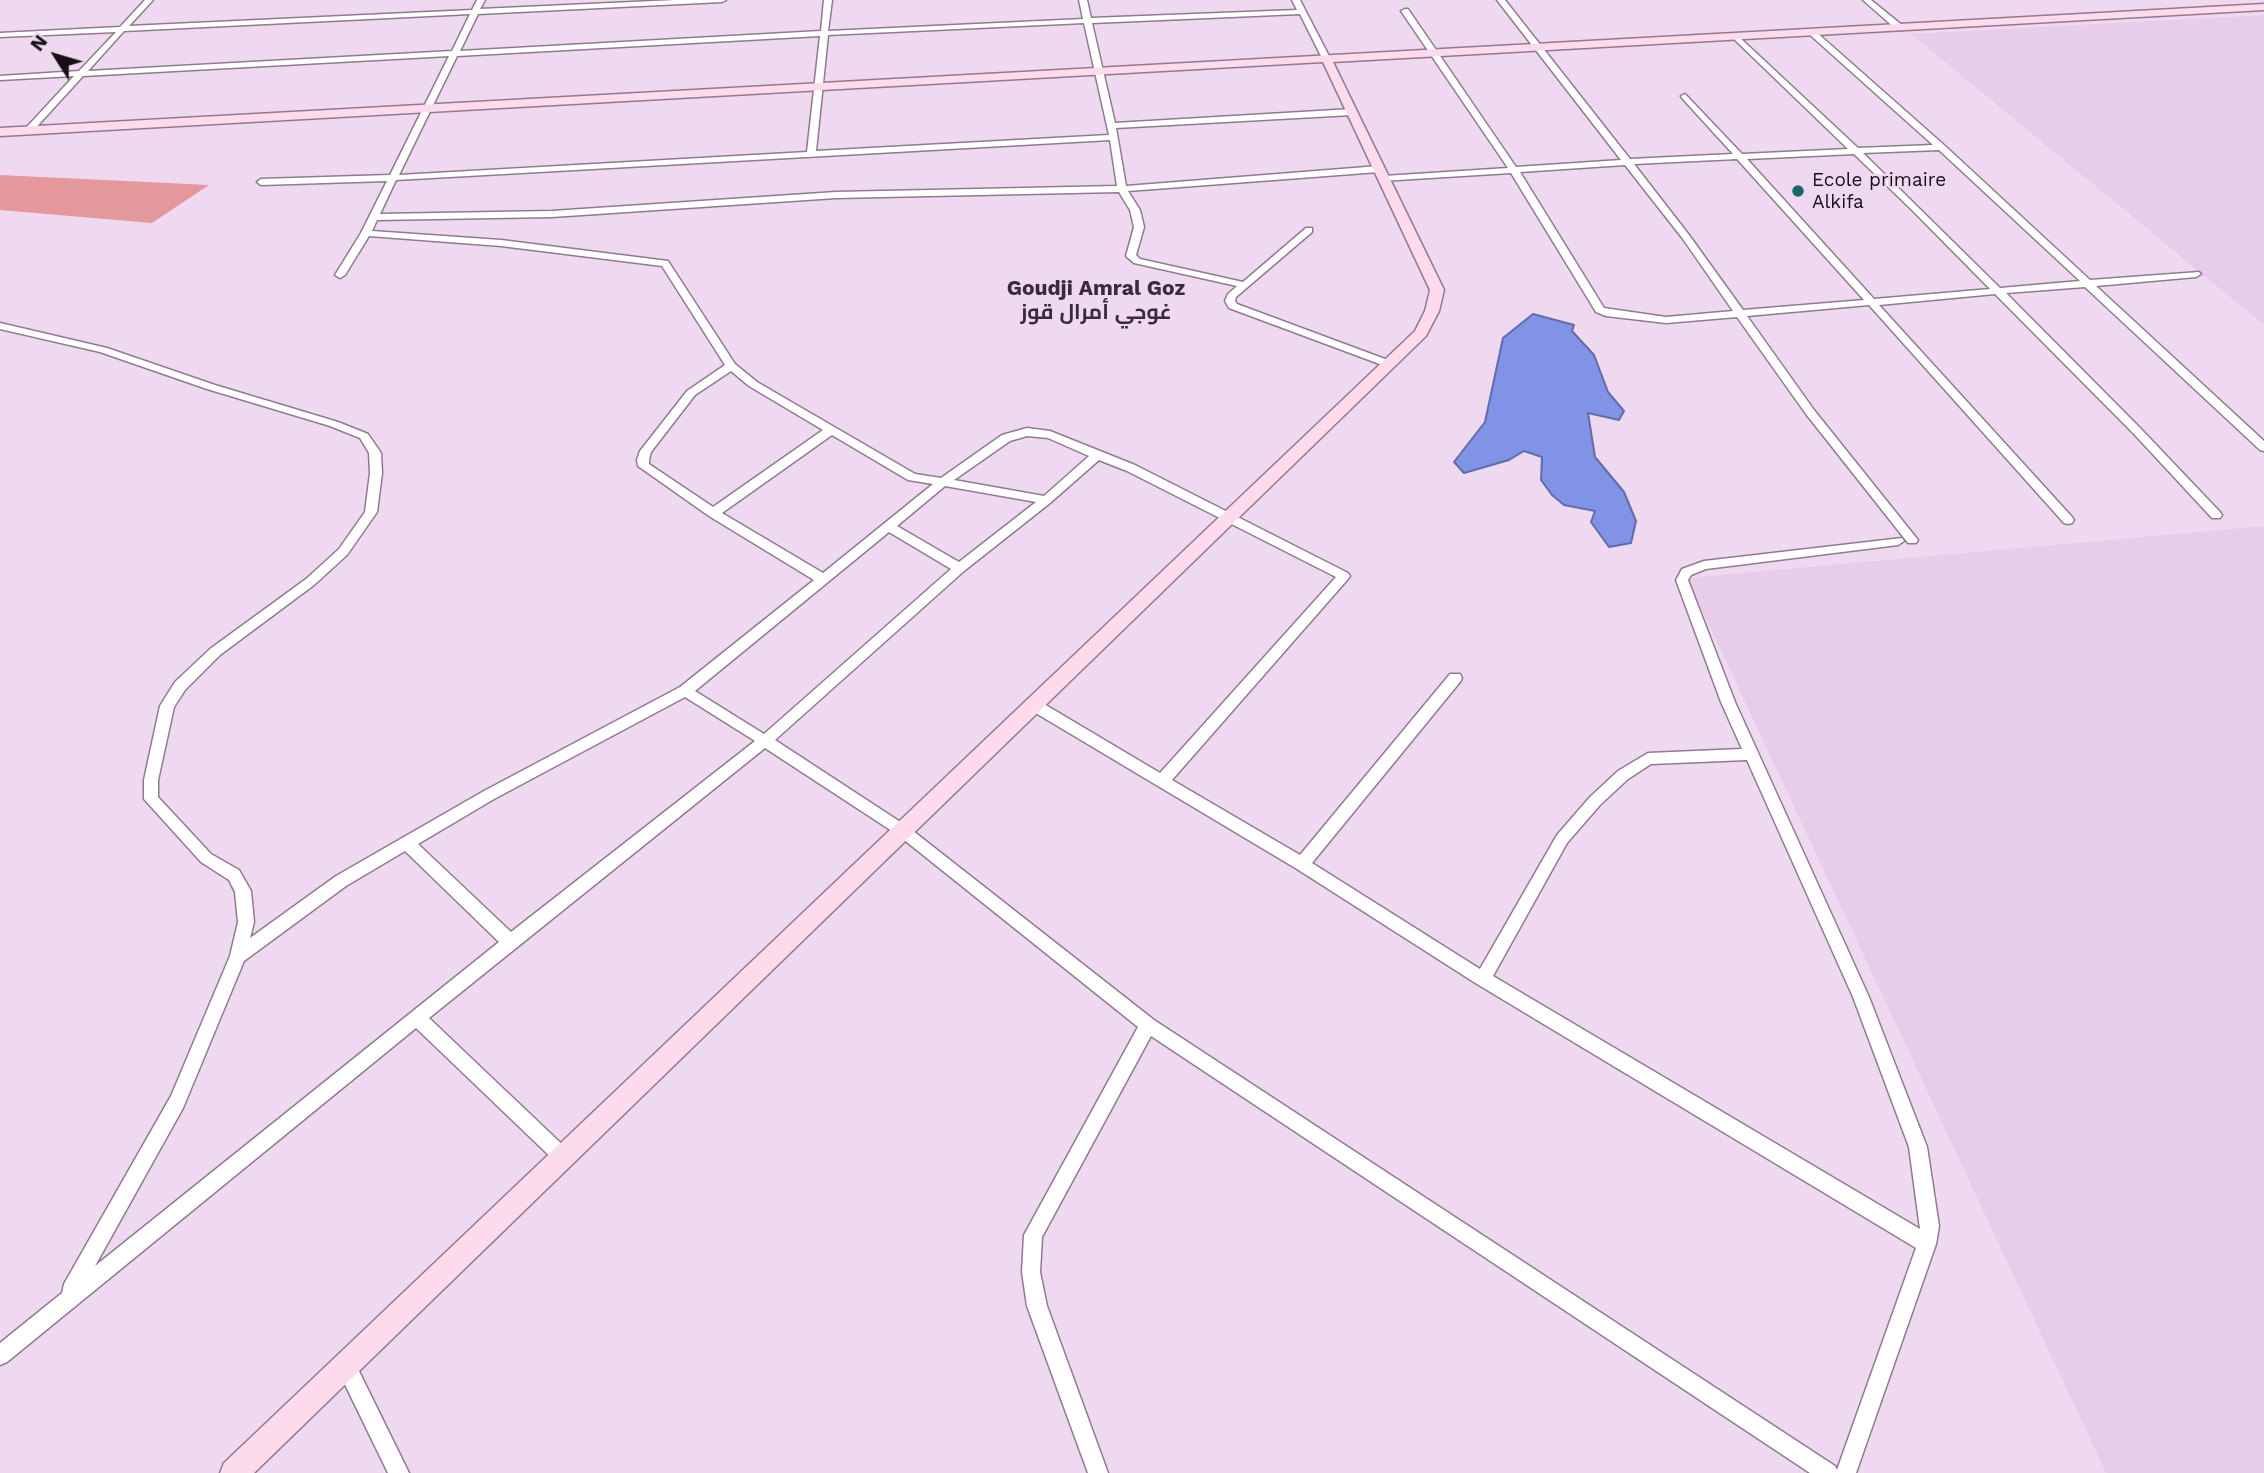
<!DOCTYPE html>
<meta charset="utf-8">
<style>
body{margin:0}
#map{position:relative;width:2264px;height:1473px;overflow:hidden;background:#efd9f0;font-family:"Work Sans",sans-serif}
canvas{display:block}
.north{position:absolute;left:21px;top:21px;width:70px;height:70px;-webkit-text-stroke:5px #efd9f0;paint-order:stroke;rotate:307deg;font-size:19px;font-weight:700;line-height:28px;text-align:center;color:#171017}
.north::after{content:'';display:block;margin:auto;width:24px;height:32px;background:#171017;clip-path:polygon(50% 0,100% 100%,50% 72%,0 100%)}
</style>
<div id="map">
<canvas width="2264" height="1473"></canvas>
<div class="north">N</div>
</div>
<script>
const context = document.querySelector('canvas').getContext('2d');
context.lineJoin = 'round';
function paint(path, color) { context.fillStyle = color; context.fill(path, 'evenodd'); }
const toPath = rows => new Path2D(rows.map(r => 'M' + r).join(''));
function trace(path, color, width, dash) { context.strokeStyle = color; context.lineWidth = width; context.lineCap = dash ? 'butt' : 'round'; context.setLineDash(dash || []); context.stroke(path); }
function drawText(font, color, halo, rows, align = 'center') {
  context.font = font + ' "Work Sans",Cairo,sans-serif'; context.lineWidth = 5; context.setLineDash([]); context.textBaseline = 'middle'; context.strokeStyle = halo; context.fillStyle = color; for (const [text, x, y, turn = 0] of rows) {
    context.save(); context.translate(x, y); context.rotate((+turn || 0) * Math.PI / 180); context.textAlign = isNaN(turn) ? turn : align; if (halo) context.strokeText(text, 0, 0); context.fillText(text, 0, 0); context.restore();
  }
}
paint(toPath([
 [2264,15,2264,325,1911,34,2059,26],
 [2264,526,2264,1473,2106,1473,1687,578]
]), '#e8cdea');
paint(toPath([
 [0,175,63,178,209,185,152,223,0,210]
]), '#e4989c');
const water = toPath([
 [1533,314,1574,325,1572,331,1594,355,1608,392,1624,411,1619,420,1588,413,1595,457,1624,492,1636,521,1631,543,1609,547,1591,522,1595,511,1564,505,1552,495,1541,480,1542,457,1524,451,1509,460,1464,473,1454,462,1485,422,1503,338,1533,314]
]);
paint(water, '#8193e7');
trace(water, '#616ca9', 2);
const street = toPath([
 [145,0,153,0,129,26,472,10,477,0,485,0,480,9,676,0,726,0,722,2,478,14,460,51,821,31,824,0,832,0,828,31,1083,19,1079,0,1087,0,1091,18,1297,10,1292,0,1300,0,1331,60,1330,62,1323,60,1300,14,1092,23,1115,123,1352,109,1356,112,1352,115,1116,128,1126,186,1379,166,1383,169,1379,172,1128,191,1140,210,1144,227,1136,255,1140,259,1243,282,1306,228,1312,228,1312,232,1236,297,1235,301,1237,304,1393,362,1393,366,1385,366,1229,308,1225,301,1228,294,1237,286,1134,263,1126,256,1134,227,1130,210,1119,192,836,198,552,217,377,220,372,231,501,240,668,261,735,364,757,382,915,474,941,478,1002,435,1027,428,1050,431,1135,465,1348,573,1350,576,1348,579,1172,780,1300,855,1450,674,1460,674,1462,678,1460,682,1312,863,1480,969,1557,835,1590,797,1618,771,1648,753,1742,749,1721,702,1676,580,1682,569,1704,561,1902,538,1904,541,1898,545,1706,569,1691,575,1688,580,1735,702,1869,997,1927,1147,1939,1226,1936,1244,1856,1473,1810,1473,1151,1036,1042,1237,1040,1272,1047,1306,1108,1473,1088,1473,1027,1306,1022,1272,1024,1235,1138,1027,898,835,765,748,429,1018,569,1151,572,1157,569,1163,563,1166,557,1163,416,1028,7,1362,0,1365,0,1343,62,1293,64,1284,171,1096,230,956,238,922,235,892,229,880,201,862,144,799,144,780,160,706,175,682,210,649,306,579,339,549,365,512,370,473,369,453,360,438,330,426,207,389,100,352,0,329,0,323,107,348,215,385,338,422,368,434,381,453,382,473,377,512,347,555,314,585,220,655,185,690,174,707,158,780,158,797,211,854,239,870,251,891,254,922,250,938,336,876,484,791,680,687,814,580,709,516,638,466,637,460,640,451,687,391,725,365,662,266,501,246,369,236,345,275,340,278,335,275,361,233,387,181,261,185,257,182,261,179,390,175,449,56,83,76,31,133,25,133,25,129,74,76,0,80,0,76,79,71,116,32,0,37,0,33,120,27,145,0],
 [470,14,452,51,88,71,124,31,470,14],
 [1084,23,1109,135,816,151,828,35,1084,23],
 [820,36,807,152,399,175,457,56,820,36],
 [1110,140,1117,186,836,192,552,211,380,214,396,180,1110,140],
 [731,371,749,386,823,430,713,507,649,464,649,460,651,452,695,395,731,371],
 [832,435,908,480,933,484,823,573,722,513,832,435],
 [1027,436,1048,438,1089,456,1044,496,954,480,1010,441,1027,436],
 [1099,460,1127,471,1336,577,1160,773,1039,701,1029,701,1027,705,1029,709,1297,869,1477,984,1916,1248,1837,1470,1835,1466,1154,1020,908,827,775,740,964,571,1050,503,1099,460],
 [945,486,1036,502,959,562,897,526,945,486],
 [889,532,951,569,764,734,695,691,889,532],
 [685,697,755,741,511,932,418,844,494,799,685,697],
 [1747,760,1853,997,1909,1147,1920,1229,1493,976,1567,843,1600,805,1628,779,1651,764,1747,760],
 [405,851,499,942,95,1266,183,1108,244,961,346,886,405,851],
 [1497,0,1505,0,1630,159,1733,154,1682,98,1681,96,1685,94,1742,154,1848,149,1735,40,1734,38,1738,36,1858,148,1933,145,1808,33,1815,31,1944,145,2090,280,2199,272,2201,274,2196,277,2096,286,2264,441,2264,451,2260,450,2085,287,2006,293,2142,430,2220,512,2222,515,2220,518,2212,518,2134,434,1995,294,1879,305,2072,517,2074,520,2072,523,2068,524,2064,523,1869,305,1747,316,1814,410,1918,540,1916,543,1908,543,1806,414,1737,317,1666,323,1606,316,1596,312,1511,173,1381,181,1380,179,1384,176,1508,168,1401,11,1405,9,1408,9,1516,167,1621,160,1497,0],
 [1939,150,2080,281,2000,288,1863,153,1939,150],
 [1854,154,1913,211,1990,289,1874,299,1747,159,1854,154],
 [1737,159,1864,300,1743,310,1689,235,1634,164,1737,159],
 [1625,165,1683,239,1733,311,1666,317,1604,308,1520,172,1625,165],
 [1863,0,1871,0,1903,26,1903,30,1897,30,1863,0],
 [346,1356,353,1359,409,1473,388,1473,336,1366,339,1359,346,1356]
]);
const secondary = toPath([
 [2264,4,2264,10,1333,62,1444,290,1439,311,1426,336,254,1473,220,1473,224,1463,1415,331,1425,311,1430,290,1323,62,0,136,0,128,2264,4]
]);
trace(street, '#8f7b90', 3);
trace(secondary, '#8f7b90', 3);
paint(street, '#fff');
paint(secondary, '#fddaec');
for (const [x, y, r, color] of [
 [1798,191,7,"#196769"]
]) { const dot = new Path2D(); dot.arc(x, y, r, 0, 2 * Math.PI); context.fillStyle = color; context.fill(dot); trace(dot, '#efd9f0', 2.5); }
drawText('19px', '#171017', '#efd9f0', [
 ["Ecole primaire",1812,180],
 ["Alkifa",1812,202]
], 'left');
drawText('bold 21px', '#3a2a3b', '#efd9f0', [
 ["Goudji Amral Goz",1096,289],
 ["غوجي أمرال قوز",1096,313]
]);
</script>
